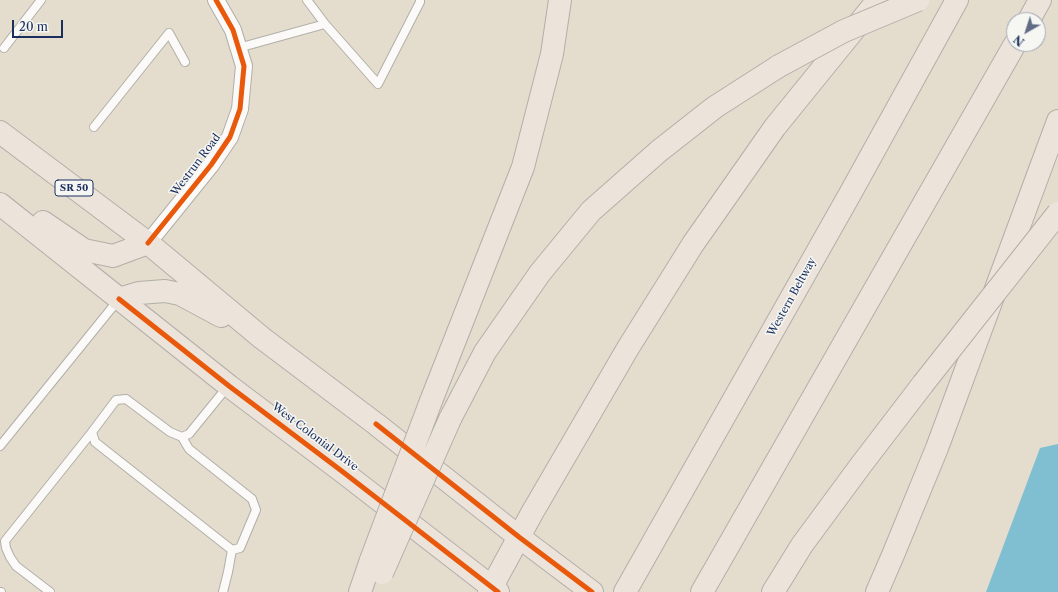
<!DOCTYPE html>
<style>
body{margin:0}
#map{position:relative;width:1058px;height:592px;overflow:hidden;background:#e4ddcd;font-family:"Libre Caslon Text",serif}
canvas{display:block}
.north{position:absolute;left:1006px;top:12px;width:40px;height:40px;box-sizing:border-box;background:#f6f6f2;border:1px solid #9ea6b7;border-radius:50%;rotate:219deg;font-size:11px;font-weight:700;line-height:16px;text-align:center;color:#1b2f5e}
.north::after{content:'';display:block;margin:auto;width:14px;height:18px;background:#616c85;clip-path:polygon(50% 0,100% 100%,50% 72%,0 100%)}
.scale{position:absolute;left:12px;top:20px;width:51px;height:18px;box-sizing:border-box;border:2px solid #1b2f5e;border-top:0;padding-left:5px;font-size:12px;line-height:14px;white-space:nowrap;color:#1b2f5e;-webkit-text-stroke:3px #f6f6f2;paint-order:stroke}
</style>
<div id="map">
<canvas width="1058" height="592"></canvas>
<div class="north">N</div>
<div class="scale">20 m</div>
</div>
<script>
const context = document.querySelector('canvas').getContext('2d');
context.lineJoin = 'round';
function paint(path, color) { context.fillStyle = color; context.fill(path, 'evenodd'); }
const toPath = rows => new Path2D(rows.map(r => 'M' + r).join(''));
function trace(path, color, width, dash) { context.strokeStyle = color; context.lineWidth = width; context.lineCap = dash ? 'butt' : 'round'; context.setLineDash(dash || []); context.stroke(path); }
function drawText(font, color, halo, rows, align = 'center') {
  context.font = font + ' "Libre Caslon Text",serif'; context.lineWidth = 3; context.setLineDash([]); context.textBaseline = 'middle'; context.strokeStyle = halo; context.fillStyle = color; for (const [text, x, y, turn = 0] of rows) {
    context.save(); context.translate(x, y); context.rotate((+turn || 0) * Math.PI / 180); context.textAlign = isNaN(turn) ? turn : align; if (halo) context.strokeText(text, 0, 0); context.fillText(text, 0, 0); context.restore();
  }
}
paint(toPath([
 [1058,444,1058,592,986,592,1040,448]
]), '#7fbfd1');
const service = toPath([
 [307,0,325,24,378,84,420,2,420,0],
 [4,48,41,0],
 [238,48,325,24],
 [94,127,169,33,185,62],
 [182,437,189,449,252,499,256,510,240,548,232,550,95,442,92,432,116,400,126,399,170,432,182,437,189,434,228,386],
 [0,446,119,299],
 [0,592,1,592],
 [50,592,16,566,10,557,6,548,5,541,92,432],
 [223,592,228,572,232,550]
]);
const minor = toPath([
 [148,243,211,165,230,137,240,109,244,66,233,30,216,0]
]);
const trunk = toPath([
 [0,132,148,243,262,338,376,424,519,537,592,592],
 [0,204,229,386,343,472,498,592],
 [43,222,84,250,113,256,148,243],
 [119,299,139,293,165,291,180,294,221,316]
]);
const motorway = toPath([
 [1029,20,1040,0],
 [431,401,523,167,552,54,560,0],
 [450,419,485,352,540,273,591,211,659,151,715,107,779,66],
 [360,592,371,560],
 [489,592,532,513,628,348,693,244,775,127,878,0],
 [625,592,850,194,957,0],
 [702,592,1015,44],
 [773,592,802,545,861,465,923,384],
 [877,592,893,555,937,448,1058,121]
]);
trace(service, '#b1afa9', 10);
trace(minor, '#b1afa9', 18);
trace(trunk, '#b1afa9', 24);
trace(motorway, '#b1afa9', 24);
trace(service, '#fbfaf8', 8);
trace(minor, '#fbfaf8', 16);
trace(trunk, '#ece4db', 22);
trace(motorway, '#ece4db', 22);
const motorwayBridge = toPath([
 [779,66,844,31,918,0],
 [923,384,1058,213],
 [371,560,431,401],
 [382,573,450,419]
]);
trace(motorwayBridge, '#b1afa9', 24, []);
trace(motorwayBridge, '#ece4db', 22);
trace(toPath([
 [148,243,211,165,230,137,240,109,244,66,233,30,216,0],
 [119,299,229,386,343,472,498,592],
 [376,424,519,537,592,592]
]), '#e8590c', 5);
for (const [x, y, w] of [
 [74,188,38]
]) { const box = new Path2D(); box.roundRect(x - w / 2, y - 8, w, 16, 3); context.fillStyle = '#f6f6f2'; context.fill(box); trace(box, '#1b2f5e', 1); }
drawText('bold 10px', '#1b2f5e', null, [
 ["SR 50",74,188]
]);
drawText('11px', '#1b2f5e', '#f6f6f2', [
 ["Westrun Road",196,165,-53],
 ["Western Beltway",792,297,-61],
 ["West Colonial Drive",315,437,37]
]);
</script>
